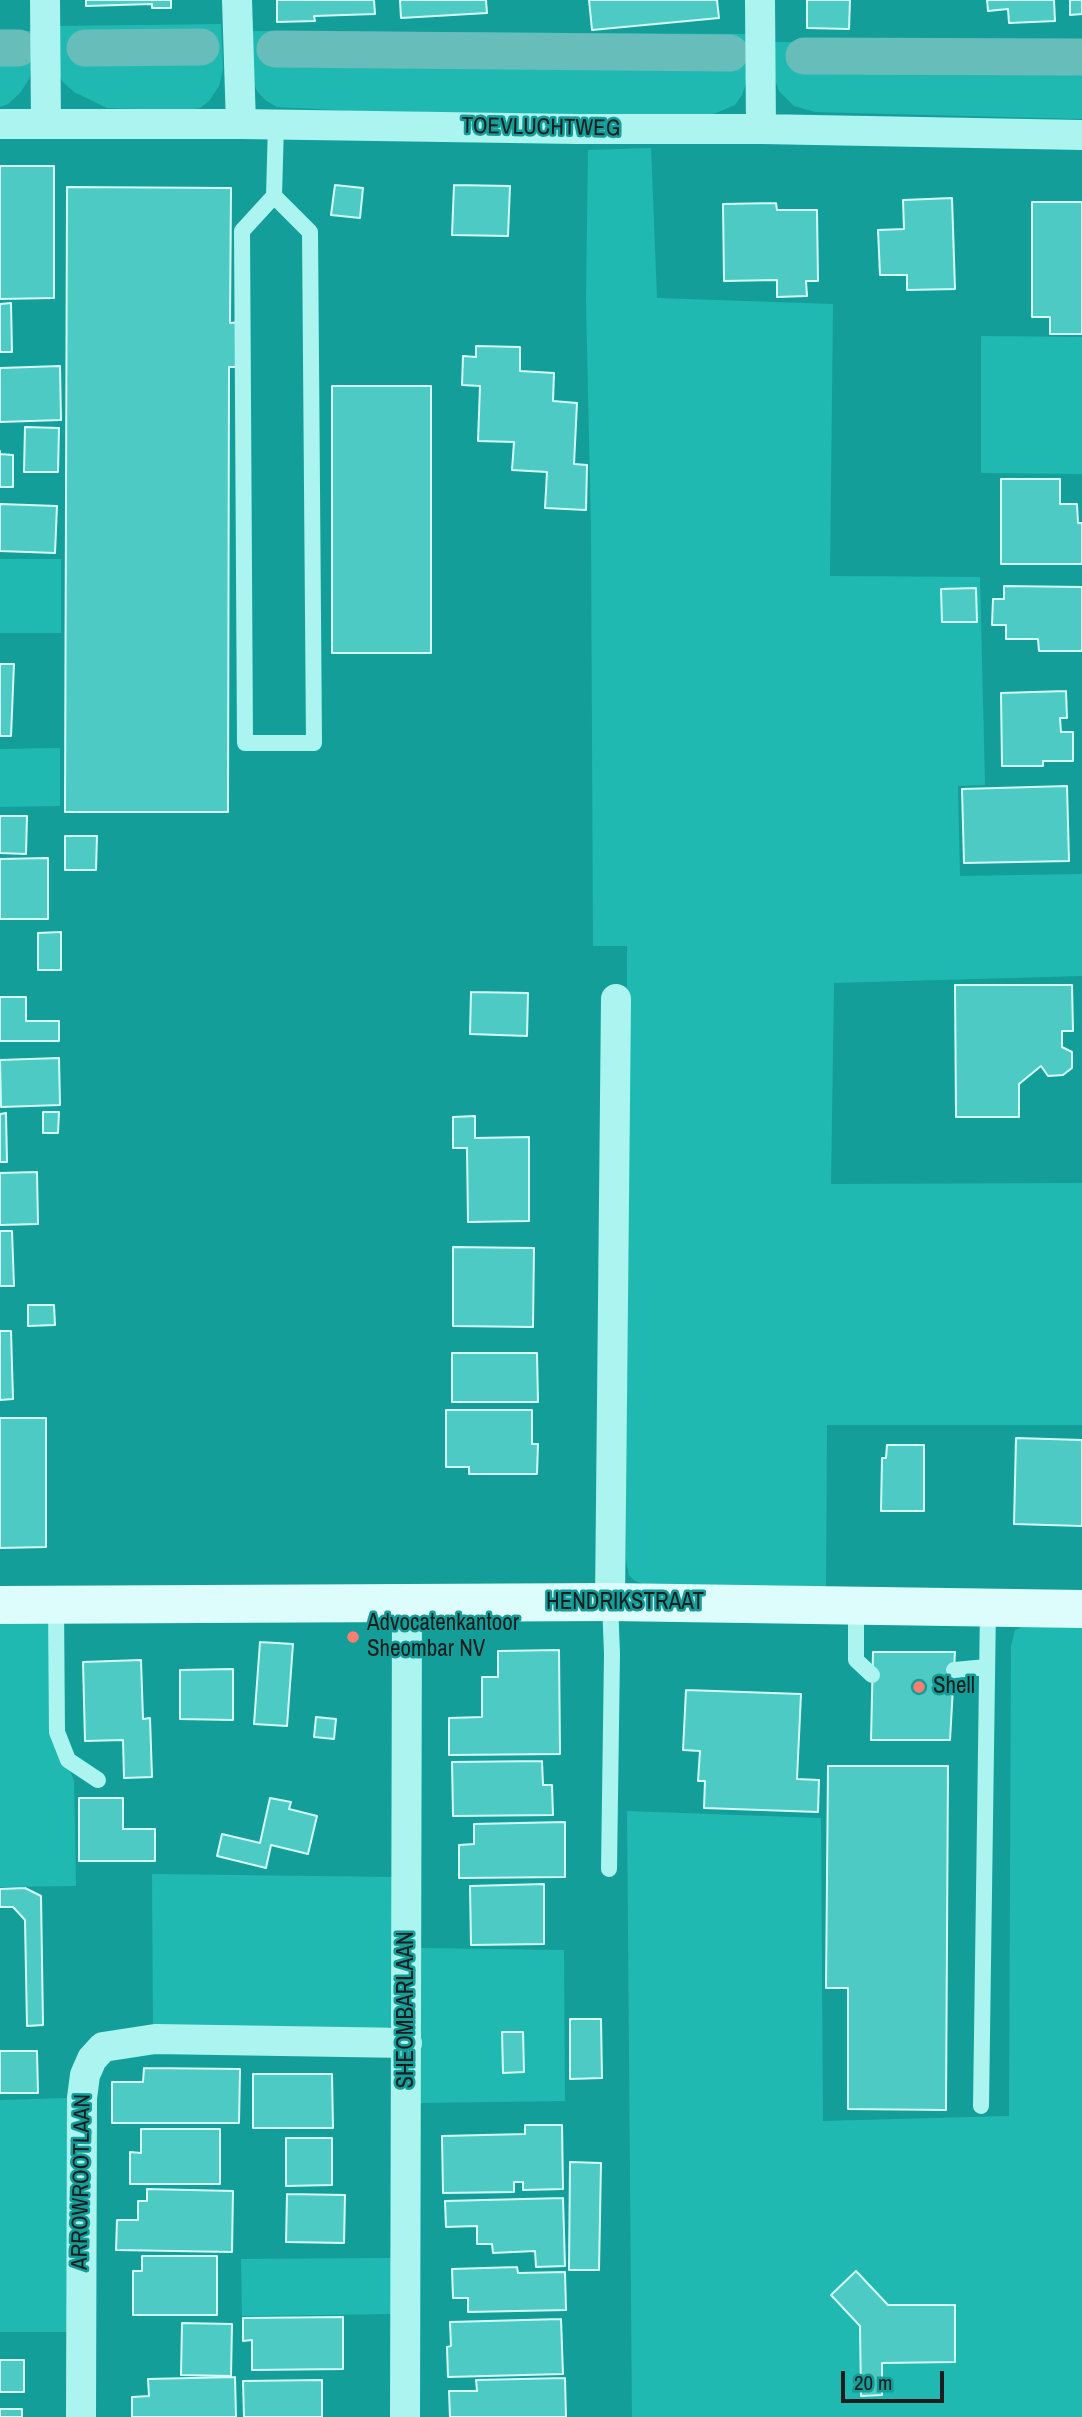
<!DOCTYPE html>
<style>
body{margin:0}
#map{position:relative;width:1082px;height:2417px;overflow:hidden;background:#149e99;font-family:"Archivo Narrow",sans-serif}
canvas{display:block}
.scale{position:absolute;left:841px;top:2371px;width:103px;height:32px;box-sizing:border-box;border:4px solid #1d1d1d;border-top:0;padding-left:9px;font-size:21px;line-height:24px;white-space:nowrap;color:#1d1d1d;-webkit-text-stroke:5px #149e99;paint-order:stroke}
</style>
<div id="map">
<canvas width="1082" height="2417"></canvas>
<div class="scale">20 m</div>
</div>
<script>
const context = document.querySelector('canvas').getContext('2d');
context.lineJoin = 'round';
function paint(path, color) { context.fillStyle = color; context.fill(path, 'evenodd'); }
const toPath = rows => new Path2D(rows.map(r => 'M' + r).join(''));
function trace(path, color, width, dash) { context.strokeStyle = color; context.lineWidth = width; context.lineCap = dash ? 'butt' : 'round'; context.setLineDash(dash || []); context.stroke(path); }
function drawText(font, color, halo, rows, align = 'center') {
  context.font = font + ' "Archivo Narrow",sans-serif'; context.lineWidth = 5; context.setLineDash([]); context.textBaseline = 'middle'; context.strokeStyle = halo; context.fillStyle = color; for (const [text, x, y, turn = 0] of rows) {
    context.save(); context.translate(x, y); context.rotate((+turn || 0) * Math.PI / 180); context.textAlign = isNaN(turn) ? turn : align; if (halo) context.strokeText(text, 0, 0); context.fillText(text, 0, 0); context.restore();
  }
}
paint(toPath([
 [221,24,223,69,219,86,209,101,200,108,184,110,107,108,74,92,62,81,57,69,57,26],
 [0,31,33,31,32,65,29,79,20,93,8,104,0,107],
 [250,31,748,34,746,83,742,95,735,105,709,116,354,111,277,107,265,100,257,91,251,77],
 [772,42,1082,44,1082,119,815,112,794,106,779,91,773,73],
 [651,148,657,298,833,304,830,576,980,577,985,785,958,786,960,876,1082,874,1082,976,834,983,831,1184,1082,1183,1082,1425,827,1425,826,1587,647,1585,635,1581,629,1575,626,1560,627,946,593,946,591,528,586,301,588,150],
 [981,336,1082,337,1082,474,981,473],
 [0,559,61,559,61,633,0,633],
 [60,748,60,806,0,807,0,749],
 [0,1624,58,1624,58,1737,74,1781,76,1886,0,1887],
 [1030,1624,1082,1624,1082,2417,632,2417,627,1811,821,1818,823,2121,1009,2116,1011,1646,1015,1630],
 [152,1874,396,1877,395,2023,384,2031,153,2031],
 [420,1948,564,1950,565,2101,420,2103],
 [69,2098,67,2114,70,2332,0,2332,0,2100],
 [395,2258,396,2314,242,2316,241,2259]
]), '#20b9b2');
trace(toPath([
 [0,48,19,48],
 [85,48,201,47],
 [275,49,730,53],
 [804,56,1082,57]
]), '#66bdb9', 37);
const building = toPath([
 [86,0,171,0,171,8,152,8,152,4,86,6,86,0],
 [277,0,374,0,375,14,314,16,315,21,277,22,277,0],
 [400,0,486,0,487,13,401,18,400,0],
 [589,0,717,0,719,18,592,30,589,0],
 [807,0,850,0,849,29,807,28,807,0],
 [987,0,1054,0,1055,21,1009,23,1008,9,988,11,987,0],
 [1070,0,1082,0,1082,14,1070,15,1070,0],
 [0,166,54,166,54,298,0,299,0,166],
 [335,185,363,188,360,218,331,215,335,185],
 [454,185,510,186,508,236,452,235,454,185],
 [67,187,231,188,230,323,241,322,241,367,229,367,228,812,65,812,67,187],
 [952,198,955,289,907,290,907,275,880,275,878,230,904,229,903,200,952,198],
 [1032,202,1082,202,1082,334,1050,334,1050,317,1032,317,1032,202],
 [776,203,777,210,817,210,818,281,806,281,807,296,777,297,777,280,724,281,723,204,776,203],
 [11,303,12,352,0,352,0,304,11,303],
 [476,346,520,347,520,371,554,373,553,401,577,403,574,464,587,465,586,510,545,508,547,472,512,470,514,442,478,441,480,386,462,385,463,356,476,357,476,346],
 [60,366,61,420,0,422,0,368,60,366],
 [332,386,431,386,431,653,332,653,332,386],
 [25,427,59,428,58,472,24,472,25,427],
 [0,451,0,454,13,455,13,487,0,487,0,451],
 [1001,479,1060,479,1060,504,1077,504,1078,523,1082,523,1082,564,1001,564,1001,479],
 [0,504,57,506,55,553,0,551,0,504],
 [1004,586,1082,587,1082,651,1039,651,1038,639,1006,639,1006,625,992,625,993,599,1004,599,1004,586],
 [976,588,977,622,942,622,941,589,976,588],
 [0,664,14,664,11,736,0,736,0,664],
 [1066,691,1067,718,1060,718,1061,732,1073,732,1073,761,1043,761,1043,766,1002,766,1001,693,1066,691],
 [1067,786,1069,861,964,863,962,789,1067,786],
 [0,816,27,816,26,854,0,853,0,816],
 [65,836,97,836,96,870,65,870,65,836],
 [48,858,48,919,0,919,0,859,48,858],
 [61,932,61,970,38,970,38,933,61,932],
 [955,985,1072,985,1073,1031,1062,1031,1062,1047,1072,1052,1072,1068,1063,1075,1048,1076,1041,1066,1019,1084,1019,1117,956,1117,955,985],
 [471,992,528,993,527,1036,470,1034,471,992],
 [0,997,26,997,26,1021,59,1021,59,1041,0,1041,0,997],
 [59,1058,60,1105,1,1107,0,1060,59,1058],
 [43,1112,59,1112,58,1133,43,1133,43,1112],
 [6,1113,7,1162,0,1162,0,1114,6,1113],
 [475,1116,475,1138,529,1137,529,1221,468,1222,467,1148,453,1148,453,1117,475,1116],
 [37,1172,38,1224,0,1225,0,1173,37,1172],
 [0,1231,12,1231,14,1286,0,1286,0,1231],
 [453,1247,534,1248,533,1327,453,1326,453,1247],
 [28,1305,54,1305,55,1325,28,1326,28,1305],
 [0,1331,11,1331,13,1399,0,1400,0,1331],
 [452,1353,537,1353,538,1402,452,1402,452,1353],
 [446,1410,532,1410,532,1444,538,1444,537,1474,469,1474,469,1467,446,1467,446,1410],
 [0,1418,46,1418,46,1547,0,1548,0,1418],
 [1016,1438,1082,1440,1082,1526,1014,1524,1016,1438],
 [887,1445,924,1445,924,1511,881,1511,882,1458,886,1458,887,1445],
 [260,1642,293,1644,287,1726,254,1724,260,1642],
 [559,1650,560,1754,449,1755,449,1718,482,1717,482,1677,498,1677,498,1651,559,1650],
 [873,1652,955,1652,950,1740,871,1740,873,1652],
 [141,1660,143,1719,150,1718,152,1777,124,1778,123,1740,85,1741,83,1662,141,1660],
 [233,1669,233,1720,180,1719,180,1670,233,1669],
 [686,1690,801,1694,797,1779,819,1780,818,1812,704,1808,705,1781,698,1781,700,1751,683,1750,686,1690],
 [316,1717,336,1719,334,1739,314,1737,316,1717],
 [542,1761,543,1785,552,1785,553,1815,453,1816,452,1762,542,1761],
 [828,1766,948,1766,946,2110,848,2109,848,1988,826,1988,828,1766],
 [79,1798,123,1798,123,1829,155,1829,155,1861,79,1861,79,1798],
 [270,1798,291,1802,289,1809,317,1816,308,1854,271,1845,266,1868,217,1856,222,1834,260,1843,270,1798],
 [565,1822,565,1877,459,1878,459,1845,474,1844,474,1824,565,1822],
 [544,1884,544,1944,471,1945,470,1886,544,1884],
 [25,1888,41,1896,43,2025,27,2026,25,1920,13,1907,0,1907,0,1889,25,1888],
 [570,2019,601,2019,602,2078,570,2079,570,2019],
 [502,2032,523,2032,524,2072,503,2073,502,2032],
 [0,2051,37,2051,38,2093,0,2093,0,2051],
 [144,2068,240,2069,239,2123,112,2123,112,2082,143,2082,144,2068],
 [253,2074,332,2074,333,2128,253,2128,253,2074],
 [525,2125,562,2125,563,2189,523,2190,523,2182,514,2182,514,2192,443,2193,442,2136,525,2134,525,2125],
 [141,2129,220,2129,220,2184,130,2184,130,2152,141,2153,141,2129],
 [286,2138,332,2138,332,2185,286,2186,286,2138],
 [570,2162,601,2163,599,2270,569,2270,570,2162],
 [147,2189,233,2191,232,2252,116,2250,117,2220,138,2220,138,2201,147,2201,147,2189],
 [287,2194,345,2195,344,2243,286,2242,287,2194],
 [563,2198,565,2266,536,2267,535,2251,493,2253,492,2244,477,2244,477,2226,446,2227,445,2201,563,2198],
 [142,2256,217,2256,217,2315,133,2315,133,2271,142,2271,142,2256],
 [517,2267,518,2273,565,2272,566,2310,468,2312,468,2298,453,2298,452,2269,517,2267],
 [856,2271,888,2305,955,2305,955,2362,882,2363,882,2395,861,2396,860,2326,831,2295,856,2271],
 [343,2317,343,2369,252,2370,252,2340,243,2341,243,2318,343,2317],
 [561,2319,563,2374,448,2377,447,2347,451,2346,450,2322,561,2319],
 [182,2323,232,2324,231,2376,181,2375,182,2323],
 [0,2360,24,2360,24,2392,0,2392,0,2360],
 [235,2377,236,2417,132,2417,132,2397,149,2396,148,2379,235,2377],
 [565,2378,566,2417,450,2417,449,2391,477,2391,476,2380,565,2378],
 [322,2380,322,2417,244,2417,243,2381,322,2380],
 [0,2409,22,2409,22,2417,0,2417,0,2409]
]);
paint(building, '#4ecac4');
trace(building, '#d4fdfb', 2);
trace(toPath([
 [274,196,242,231,245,743,314,743,310,232,274,196,276,124],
 [56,1604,57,1732,68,1760,98,1780],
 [856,1605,856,1660,872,1675],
 [954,1670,987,1667],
 [609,1869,612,1654,610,1602],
 [981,2106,988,1607]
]), '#acf4f0', 16);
trace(toPath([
 [45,0,46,124],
 [237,0,241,124],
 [760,0,761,129],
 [0,124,241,124,578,129,761,129,1082,135],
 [610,1602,616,999],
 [81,2417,82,2098,85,2075,92,2059,103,2047,155,2039,407,2043],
 [405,2417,407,1602]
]), '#acf4f0', 30);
trace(toPath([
 [0,1605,610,1602,1082,1609]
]), '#dcfdfc', 38);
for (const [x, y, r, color] of [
 [353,1637,7,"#ff7e6f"],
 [919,1687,7,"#ff7e6f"]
]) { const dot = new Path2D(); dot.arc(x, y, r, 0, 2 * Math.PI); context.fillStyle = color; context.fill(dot); trace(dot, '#149e99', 2.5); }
drawText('23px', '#1d1d1d', '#149e99', [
 ["TOEVLUCHTWEG",541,128,1],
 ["HENDRIKSTRAAT",625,1603],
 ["SHEOMBARLAAN",407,2010,-90],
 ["ARROWROOTLAAN",82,2182,-89]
]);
drawText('23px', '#1d1d1d', '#149e99', [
 ["Advocatenkantoor",367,1624],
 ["Sheombar NV",367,1650],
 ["Shell",933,1687]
], 'left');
</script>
